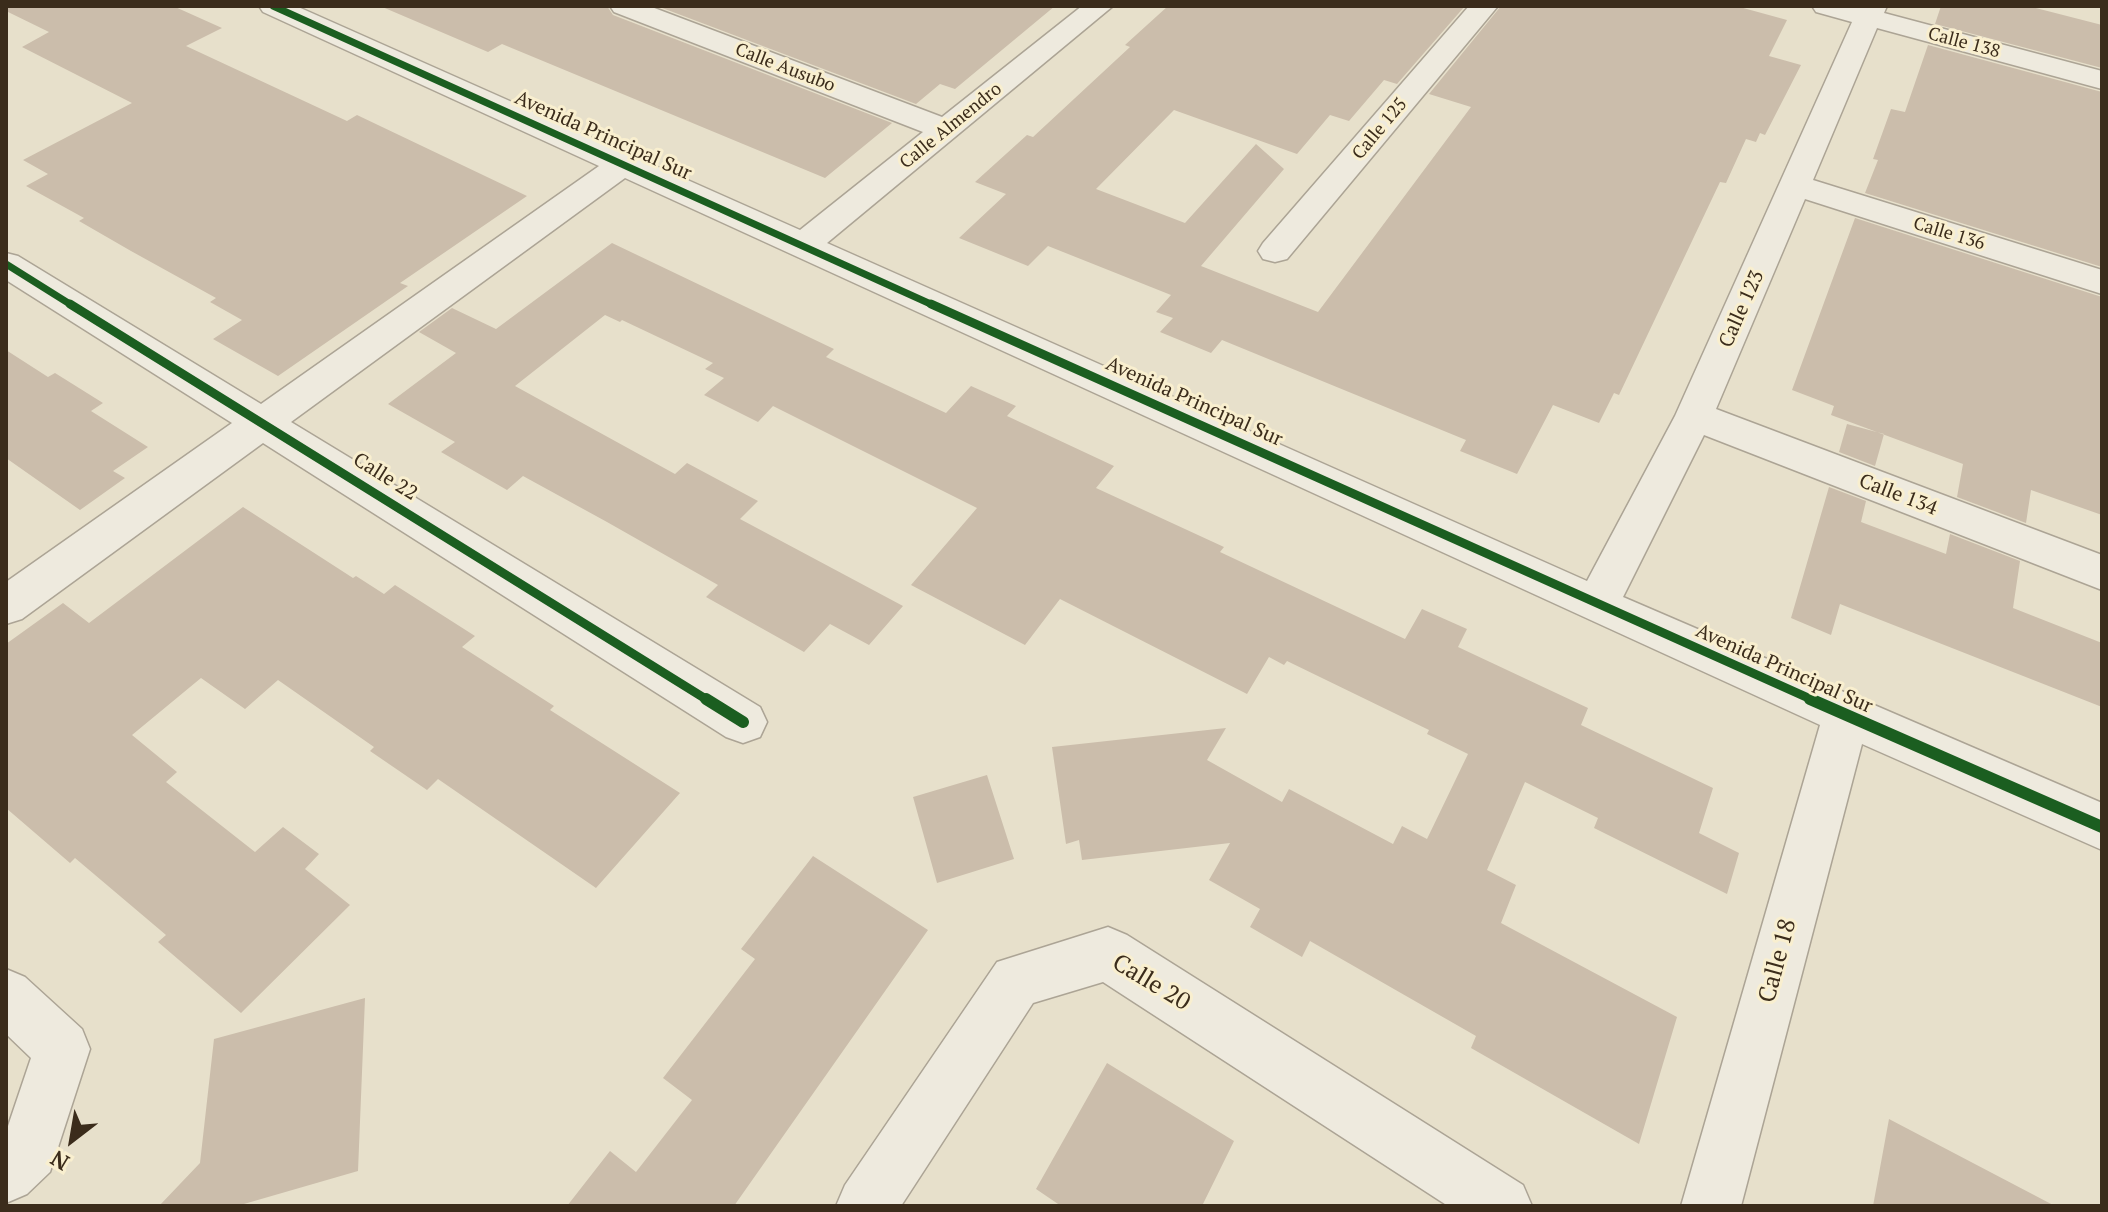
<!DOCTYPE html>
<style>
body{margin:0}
#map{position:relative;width:2108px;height:1212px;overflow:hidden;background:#e7e0cb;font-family:"PT Serif",serif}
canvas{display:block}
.frame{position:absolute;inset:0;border:8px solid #3b2c1b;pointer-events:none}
.north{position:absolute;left:32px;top:1100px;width:80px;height:80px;-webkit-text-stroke:6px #f9efcf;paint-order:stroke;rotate:211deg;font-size:22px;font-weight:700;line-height:32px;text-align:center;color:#3b2c1b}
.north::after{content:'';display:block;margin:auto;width:28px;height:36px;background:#3b2c1b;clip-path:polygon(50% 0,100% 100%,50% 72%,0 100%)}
</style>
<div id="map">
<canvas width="2108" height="1212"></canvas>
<div class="frame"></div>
<div class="north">N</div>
</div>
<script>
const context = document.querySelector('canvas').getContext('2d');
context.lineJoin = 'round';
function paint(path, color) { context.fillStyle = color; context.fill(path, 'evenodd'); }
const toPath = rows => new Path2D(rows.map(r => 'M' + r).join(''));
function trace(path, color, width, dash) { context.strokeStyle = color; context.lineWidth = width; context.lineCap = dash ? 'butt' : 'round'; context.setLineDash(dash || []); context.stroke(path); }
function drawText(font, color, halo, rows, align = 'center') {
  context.font = font + ' "PT Serif",serif'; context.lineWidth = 6; context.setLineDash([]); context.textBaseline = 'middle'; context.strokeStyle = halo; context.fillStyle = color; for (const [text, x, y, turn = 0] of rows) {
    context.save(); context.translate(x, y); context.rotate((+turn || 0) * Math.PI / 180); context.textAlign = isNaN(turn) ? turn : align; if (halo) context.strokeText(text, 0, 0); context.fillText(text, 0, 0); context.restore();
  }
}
paint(toPath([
 [6,6,173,6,222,28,186,46,347,121,357,115,527,196,400,283,408,286,278,376,213,339,242,320,210,302,216,298,131,251,79,221,84,218,26,186,48,174,23,160,132,103,22,47,49,32,6,11],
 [380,6,607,6,613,15,892,123,825,178,502,44,488,52],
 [657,6,1055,6,955,89,940,84,916,104],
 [1168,6,1465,6,1397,84,1384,80,1349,121,1330,115,1297,154,1174,110,1096,189,1185,223,1256,144,1284,169,1201,266,1318,312,1471,107,1429,94,1501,6,1736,6,1787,20,1769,56,1801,65,1765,135,1760,133,1756,142,1746,139,1726,183,1720,182,1619,395,1614,393,1599,423,1553,405,1517,474,1460,451,1466,440,1222,340,1211,353,1160,332,1173,318,1156,312,1171,295,1048,246,1028,266,959,238,1006,194,975,182,1027,135,1033,137,1130,47,1125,45],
 [1941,6,2028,6,2102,25,2102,68,1935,24],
 [1928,45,2102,92,2102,267,1865,193,1878,160,1873,159,1891,109,1905,112],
 [1855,218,2102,297,2102,515,2031,490,2026,523,1957,497,1963,464,1831,415,1834,406,1792,390],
 [612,243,834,349,826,357,946,413,971,386,1016,406,1007,416,1114,466,1096,488,1224,547,1220,552,1405,639,1422,609,1467,629,1458,647,1588,708,1581,725,1713,788,1699,833,1739,853,1727,894,1594,828,1598,818,1525,782,1487,870,1516,885,1501,923,1677,1017,1639,1144,1471,1048,1476,1036,1310,941,1302,957,1250,927,1260,909,1209,880,1230,843,1082,860,1079,840,1066,844,1052,747,1226,728,1207,760,1282,802,1289,789,1393,844,1402,826,1427,839,1468,754,1427,734,1429,730,1287,661,1284,665,1269,657,1247,694,1060,599,1025,645,911,585,977,508,773,406,758,422,704,395,724,378,705,369,713,363,622,320,620,322,605,315,515,386,675,474,687,463,758,501,740,519,903,606,869,645,830,624,804,652,706,597,718,585,607,522,523,476,507,490,441,452,455,442,388,404,456,353,419,332,452,308,496,329],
 [6,350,48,377,55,373,103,403,91,411,148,447,113,471,125,478,80,510,6,458],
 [1847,424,1884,434,1875,466,1839,452],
 [1829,487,1866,501,1861,522,1946,554,1950,534,2020,561,2013,608,2102,643,2102,707,1840,604,1831,635,1791,618],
 [243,507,353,578,356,576,384,594,395,585,475,636,462,647,554,706,550,710,680,793,596,888,438,779,427,790,370,751,374,747,278,680,245,709,201,678,132,735,177,772,166,782,255,852,283,827,319,854,305,869,350,905,241,1013,158,942,166,935,75,858,70,863,6,808,6,644,63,603,89,623],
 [987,775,1014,859,937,883,913,797],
 [813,856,928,930,734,1206,567,1206,610,1151,636,1172,692,1100,663,1078,755,959,741,949],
 [365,998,358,1171,237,1206,159,1206,200,1163,214,1039],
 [1107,1063,1234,1141,1202,1206,1061,1206,1036,1189],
 [1889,1119,2055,1206,1873,1206]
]), '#cbbdab');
const minor = toPath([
 [259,6,296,6,800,230,923,132,614,12,610,6,649,6,942,117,1082,6,1113,6,827,243,1587,581,1675,416,1852,22,1816,12,1812,6,1887,6,1884,13,2102,71,2102,89,1877,28,1813,180,2102,270,2102,294,1805,199,1716,409,2102,555,2102,590,1704,435,1623,597,2102,803,2102,850,1862,744,1741,1206,1681,1206,1820,725,625,178,291,422,760,707,767,722,760,737,743,743,726,737,263,443,22,619,6,624,6,582,232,423,6,280,6,253,18,256,261,404,599,166,263,12,259,6],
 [1469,6,1498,6,1287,259,1275,262,1263,259,1258,251,1263,243,1469,6],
 [1108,927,1127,935,1523,1185,1532,1206,1448,1206,1103,982,1033,1003,901,1206,836,1206,845,1185,997,962,1108,927],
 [6,969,25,977,82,1029,90,1049,50,1172,27,1194,6,1203,6,1132,31,1058,6,1034,6,969]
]);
trace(minor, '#aca495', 3);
paint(minor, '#eeeade');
trace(toPath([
 [273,6,935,306],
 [6,264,73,306]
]), '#1b5e20', 7);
trace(toPath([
 [70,304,709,701],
 [931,304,1815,701]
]), '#1b5e20', 9);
trace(toPath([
 [706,699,743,722],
 [1810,699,2102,827]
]), '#1b5e20', 12);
drawText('18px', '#3b2c1b', '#f9efcf', [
 ["Calle 138",1964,43,15],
 ["Calle Ausubo",785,68,21],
 ["Calle Almendro",951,126,-39],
 ["Calle 125",1380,129,-50],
 ["Calle 136",1949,234,17]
]);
drawText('20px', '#3b2c1b', '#f9efcf', [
 ["Avenida Principal Sur",603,136,24],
 ["Calle 123",1742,309,-66],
 ["Avenida Principal Sur",1194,402,24],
 ["Calle 22",385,477,32],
 ["Calle 134",1898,495,21],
 ["Avenida Principal Sur",1784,669,24]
]);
drawText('24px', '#3b2c1b', '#f9efcf', [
 ["Calle 18",1778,961,-75],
 ["Calle 20",1151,983,31]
]);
</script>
